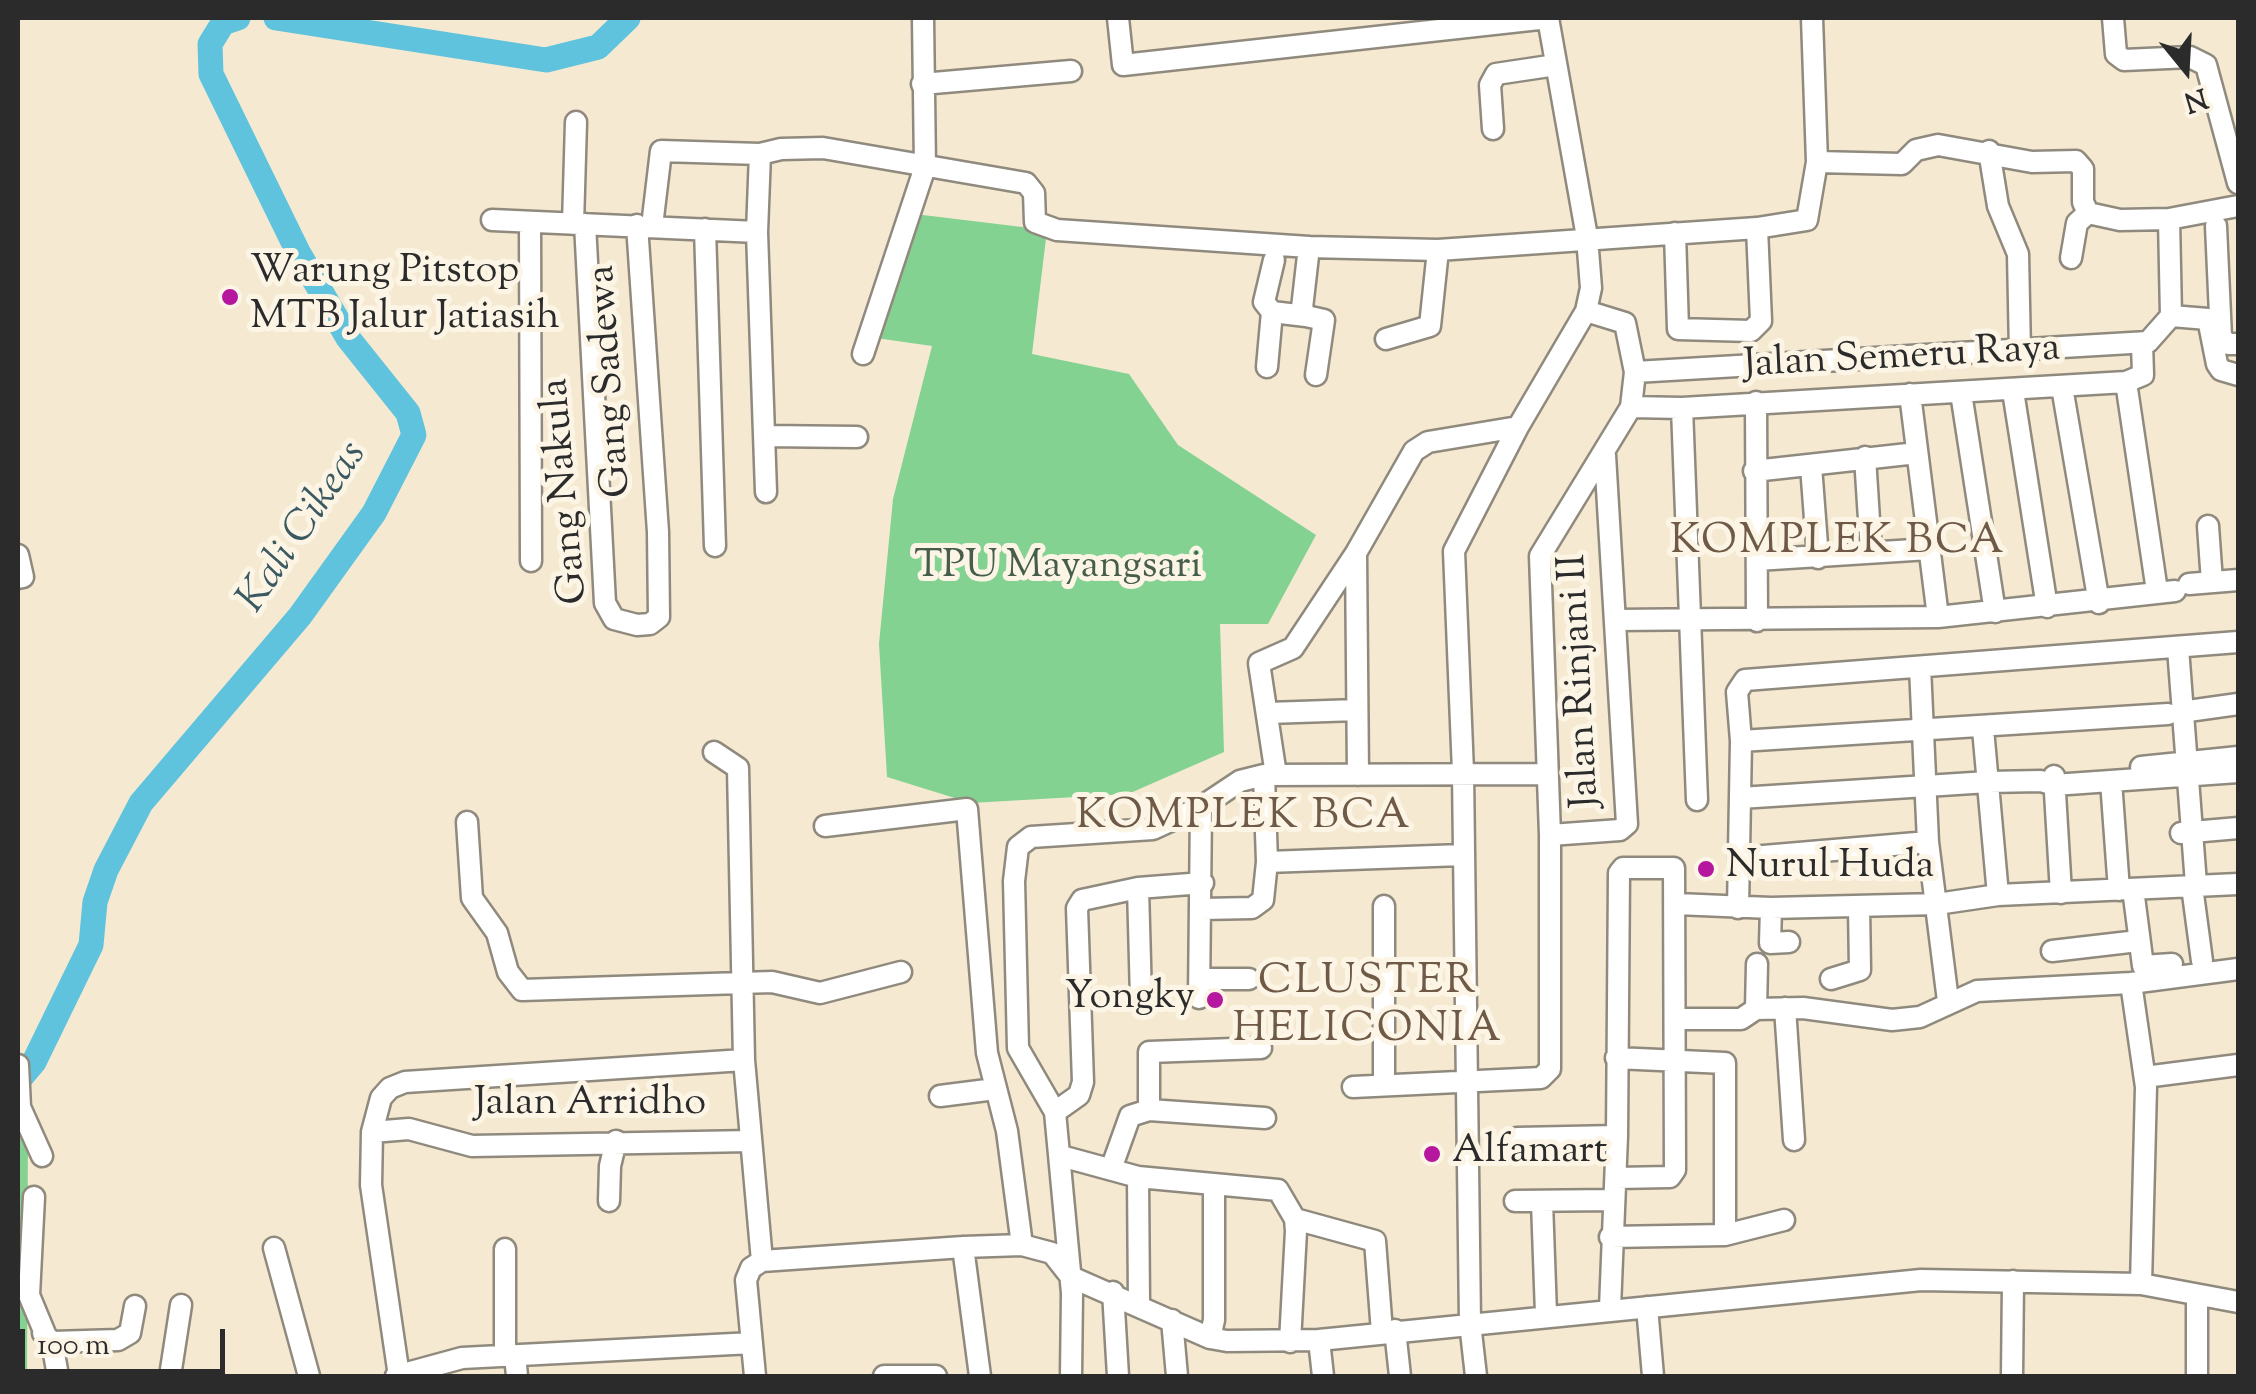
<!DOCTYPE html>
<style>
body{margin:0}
#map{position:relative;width:2256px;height:1394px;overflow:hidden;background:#f5ead1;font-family:"Sorts Mill Goudy",serif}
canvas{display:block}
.frame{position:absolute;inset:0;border:20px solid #2b2b2b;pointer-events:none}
.north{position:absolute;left:2136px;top:20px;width:100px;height:100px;-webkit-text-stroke:8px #fcf5e5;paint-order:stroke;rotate:162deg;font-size:28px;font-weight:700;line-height:40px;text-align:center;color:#2b2b2b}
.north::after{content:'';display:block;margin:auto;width:35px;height:45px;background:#2b2b2b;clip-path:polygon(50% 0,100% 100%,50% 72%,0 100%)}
.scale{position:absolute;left:20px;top:1329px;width:205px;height:45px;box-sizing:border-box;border:5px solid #2b2b2b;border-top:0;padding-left:12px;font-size:30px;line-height:35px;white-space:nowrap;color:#2b2b2b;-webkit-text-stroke:8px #fcf5e5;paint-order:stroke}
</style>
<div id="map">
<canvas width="2256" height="1394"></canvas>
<div class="frame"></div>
<div class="north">N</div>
<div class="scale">100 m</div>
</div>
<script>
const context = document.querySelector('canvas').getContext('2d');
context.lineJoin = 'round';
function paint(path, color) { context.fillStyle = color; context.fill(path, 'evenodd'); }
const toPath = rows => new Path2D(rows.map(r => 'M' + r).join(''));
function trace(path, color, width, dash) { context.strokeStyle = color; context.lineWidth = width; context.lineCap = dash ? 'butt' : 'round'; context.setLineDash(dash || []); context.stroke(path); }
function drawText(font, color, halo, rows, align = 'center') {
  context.font = font + ' "Sorts Mill Goudy",serif'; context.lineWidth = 10; context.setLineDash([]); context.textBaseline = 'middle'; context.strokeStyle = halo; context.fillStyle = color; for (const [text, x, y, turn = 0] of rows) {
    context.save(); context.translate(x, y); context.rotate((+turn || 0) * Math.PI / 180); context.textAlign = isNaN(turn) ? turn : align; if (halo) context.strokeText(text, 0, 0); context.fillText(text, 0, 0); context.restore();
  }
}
paint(toPath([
 [898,212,1047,230,1032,354,1129,374,1178,445,1316,535,1268,624,1220,624,1224,752,1128,794,971,803,887,777,879,644,893,499,932,346,876,338],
 [18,1110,28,1110,27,1376,18,1376]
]), '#83d291');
trace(toPath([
 [276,18,546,60,598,47,628,18],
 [18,1081,34,1062,91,945,95,902,106,870,141,803,300,616,374,513,414,435,408,413,348,338,298,252,211,74,210,44,223,23,238,18]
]), '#60c3de', 25);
const minor = toPath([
 [1118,18,1123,65,1548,18],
 [1812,18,1817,162],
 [2113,18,2116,54,2124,60,2190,57,2206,65,2238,183],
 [922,84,1071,71],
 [1493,129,1490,85,1496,74,1556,65],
 [1989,151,1998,206,2018,254,2020,352],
 [760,154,757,232,766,492],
 [492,220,757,232],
 [530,222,531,561],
 [573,224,576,122],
 [585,224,605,603,614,619,637,625,650,624,659,617,658,532,637,225],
 [652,226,661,151,760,154,781,149,823,148,1026,183,1034,193,1035,222,1057,230,1309,247,1438,250,1757,228,1807,220,1817,162,1902,164,1916,150,1938,145,2032,162,2076,161,2083,169,2083,202,2088,213,2120,220,2169,219,2238,206],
 [2216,226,2221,337,2228,344,2238,344],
 [705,229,715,546],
 [1675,233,1678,329,1751,331,1761,321,1757,228],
 [1309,247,1302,308,1306,316,1324,320,1316,375],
 [2071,258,2077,223,2088,213],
 [1274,260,1264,302,1272,312,1306,316],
 [2171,316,2208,319,2217,364,2221,370,2238,375],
 [1386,339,1430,326,1438,250],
 [863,354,925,167,923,18],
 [1267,367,1272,312],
 [1635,372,2148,342,2171,316,2169,219],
 [2126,382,2157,591],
 [2062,387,2099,603],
 [2013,391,2047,607],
 [1961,393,1995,612],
 [1910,394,1938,617],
 [1756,402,1757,621],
 [1631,407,1682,408,2126,382,2143,375,2142,343],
 [1682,408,1697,800],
 [764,436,857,437],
 [1865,457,1871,551],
 [1811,466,1818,558],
 [1754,471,1917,453],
 [2208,526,2212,582],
 [1356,553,1358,775],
 [18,555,23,577,18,578],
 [1757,560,1929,549],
 [2189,584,2238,580],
 [1617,620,1938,617,2175,591],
 [2178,648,2196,884,2193,894,2202,961],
 [1920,667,1928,842,1948,1001],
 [2181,712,2238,704],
 [1268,713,1357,710],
 [1983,729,1998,895],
 [1741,741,2168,714],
 [714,752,738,768,744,1060,762,1261],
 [2141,767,2238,757],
 [1276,775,1259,663,1293,648,1356,553,1414,451,1428,442,1518,427],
 [2054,776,2061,893],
 [2111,781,2119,890],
 [1740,798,1988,782,2041,781,2054,785,2238,772],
 [467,822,472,898,497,933,508,972,522,990,772,982,820,993,901,972],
 [825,826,967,809,987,1053,1007,1131,1022,1245],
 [2181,833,2238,828],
 [1550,835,1620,830,1627,824,1605,455],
 [1740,858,1928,842],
 [1267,862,1462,855],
 [1138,888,1141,998],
 [2133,889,2143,966,2172,964],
 [1677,904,1771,908,1937,904,1998,895,2238,884],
 [1384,906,1384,1085],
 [1738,908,1741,741,1737,692,1745,680,2238,642],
 [1771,908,1770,943,1789,942],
 [1202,909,1252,908,1263,900,1267,862,1264,775],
 [2052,951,2138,941],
 [1201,979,1249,979],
 [1831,979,1860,970,1859,906],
 [2131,983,2146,1087,2141,1284],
 [1199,998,1201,807],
 [1785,1008,1794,1140],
 [1756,1009,1757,964],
 [1675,1019,1741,1019,1756,1009,1803,1008,1892,1020,1920,1017,1977,991,2131,983,2238,969],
 [1616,1058,1725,1063,1725,1235],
 [18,1065,20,1107,42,1156],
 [2145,1077,2238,1065],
 [1353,1087,1541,1078,1550,1069,1550,835,1540,556,1631,407,1635,372,1625,323,1586,311],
 [940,1096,995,1089],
 [1149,1110,1265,1118],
 [1055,1112,1079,1095,1083,1082,1077,908,1082,900,1138,888,1203,883],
 [372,1132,409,1129,472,1146,751,1141],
 [1517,1138,1617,1136],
 [1061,1156,1138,1177,1278,1190,1295,1219,1296,1231,1290,1342],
 [1111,1169,1130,1116,1149,1110,1149,1052,1261,1048],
 [1138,1177,1139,1303],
 [34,1197,29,1295,46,1336],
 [609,1201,610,1166,616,1141],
 [1515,1201,1613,1200],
 [1542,1202,1546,1314],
 [1295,1219,1375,1241,1382,1332],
 [1610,1237,1725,1235,1784,1220],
 [963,1247,980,1376],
 [274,1248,309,1376],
 [1113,1292,1118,1376],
 [2197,1297,2197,1376],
 [1647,1307,1653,1376],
 [1610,1308,1617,1136,1619,873,1623,868,1674,868,1675,1170,1670,1177,1616,1178],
 [1172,1320,1177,1376],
 [1395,1330,1400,1376],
 [43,1333,52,1342,58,1376],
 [1210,1338,1214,1320,1214,1187],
 [1319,1340,1323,1376],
 [52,1342,118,1340,130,1333,135,1306],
 [515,1355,517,1376],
 [505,1356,505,1249],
 [170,1376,181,1305],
 [396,1376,462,1358,752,1343],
 [399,1376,371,1185,372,1132,381,1098,390,1088,405,1082,744,1060],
 [755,1376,746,1280,751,1268,762,1261,963,1247,1022,1245,1052,1253,1071,1277,1210,1338,1227,1341,1319,1340,1921,1280,2141,1284,2238,1302],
 [884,1376,936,1376],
 [1071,1376,1072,1293,1055,1112,1018,1048,1014,881,1018,847,1031,837,1153,829,1201,807,1240,781,1264,775,1545,774],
 [1476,1376,1470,1323,1463,772,1454,551,1518,427,1586,311,1591,288,1587,237,1548,18],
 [2012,1376,2013,1281]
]);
trace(minor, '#908a7e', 25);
trace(minor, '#fff', 20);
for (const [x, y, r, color] of [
 [230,297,10,"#b5179e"],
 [1706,869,10,"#b5179e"],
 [1215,1000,10,"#b5179e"],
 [1432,1154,10,"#b5179e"]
]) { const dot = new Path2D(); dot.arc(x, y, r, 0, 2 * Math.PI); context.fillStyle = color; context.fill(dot); trace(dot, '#fcf5e5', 4); }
drawText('40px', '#2b2b2b', '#fcf5e5', [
 ["Warung Pitstop",250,274],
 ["MTB Jalur Jatiasih",250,320],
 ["Nurul Huda",1726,869],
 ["Yongky",1195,1000,"right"],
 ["Alfamart",1452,1154]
], 'left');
drawText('40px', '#2b2b2b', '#fcf5e5', [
 ["Jalan Semeru Raya",1902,360,-3],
 ["Gang Sadewa",613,381,-94],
 ["Gang Nakula",568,491,-95],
 ["Jalan Rinjani II",1583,681,-93],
 ["Jalan Arridho",590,1106]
]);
drawText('40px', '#455d4a', '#fcf5e5', [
 ["TPU Mayangsari",1058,569]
]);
drawText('italic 42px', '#3b5961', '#fcf5e5', [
 ["Kali Cikeas",305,529,-56]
]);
context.letterSpacing = '2.5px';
drawText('42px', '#6f5a47', '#fcf5e5', [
 ["KOMPLEK BCA",1838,545],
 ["KOMPLEK BCA",1244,820],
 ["CLUSTER",1368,985],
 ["HELICONIA",1368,1033]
]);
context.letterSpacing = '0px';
</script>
